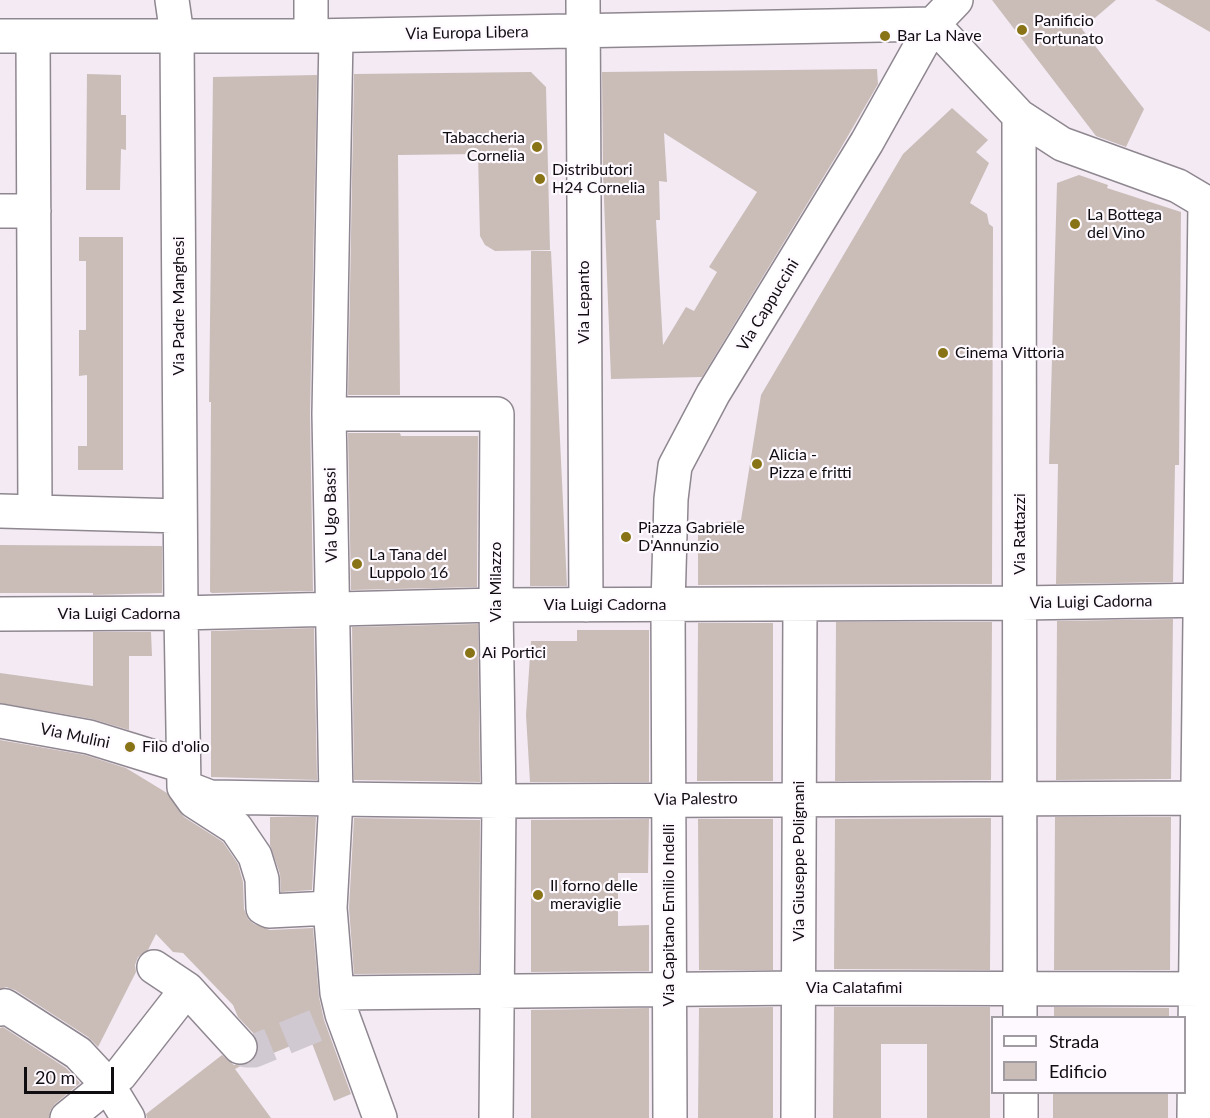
<!DOCTYPE html>
<style>
body{margin:0}
#map{position:relative;width:1210px;height:1118px;overflow:hidden;background:#f3eaf4;font-family:Lato,sans-serif}
canvas{display:block}
.legend{position:absolute;left:991px;top:1016px;width:195px;height:78px;box-sizing:border-box;background:#fef9ff;border:2px solid #9f9ba0;margin:0;padding:8px 10px;list-style:none;font-size:18px;color:#100d11}
.legend li{display:flex;align-items:center;gap:12px;height:30px}
.legend b{width:30px;border:2px solid #9f9ba0}
.scale{position:absolute;left:24px;top:1067px;width:90px;height:27px;box-sizing:border-box;border:3px solid #100d11;border-top:0;padding-left:8px;font-size:18px;line-height:21px;white-space:nowrap;color:#100d11;-webkit-text-stroke:4px #fef9ff;paint-order:stroke}
</style>
<div id="map">
<canvas width="1210" height="1118"></canvas>
<ul class="legend">
<li><b style="height:8px;background:#fff"></b>Strada</li>
<li><b style="height:16px;background:#cabdb8"></b>Edificio</li>
</ul>
<div class="scale">20 m</div>
</div>
<script>
const context = document.querySelector('canvas').getContext('2d');
context.lineJoin = 'round';
function paint(path, color) { context.fillStyle = color; context.fill(path, 'evenodd'); }
const toPath = rows => new Path2D(rows.map(r => 'M' + r).join(''));
function trace(path, color, width, dash) { context.strokeStyle = color; context.lineWidth = width; context.lineCap = dash ? 'butt' : 'round'; context.setLineDash(dash || []); context.stroke(path); }
function drawText(font, color, halo, rows, align = 'center') {
  context.font = font + ' Lato,sans-serif'; context.lineWidth = 4.5; context.setLineDash([]); context.textBaseline = 'middle'; context.strokeStyle = halo; context.fillStyle = color; for (const [text, x, y, turn = 0] of rows) {
    context.save(); context.translate(x, y); context.rotate((+turn || 0) * Math.PI / 180); context.textAlign = isNaN(turn) ? turn : align; if (halo) context.strokeText(text, 0, 0); context.fillText(text, 0, 0); context.restore();
  }
}
paint(toPath([
 [992,0,1116,0,1082,29,1144,109,1126,147,1096,136],
 [1155,0,1210,0,1210,32],
 [877,69,878,84,838,153,702,377,611,379,603,174,602,72],
 [664,133,757,192,709,267,717,272,694,311,686,307,663,345,656,220,660,220,659,181,667,182],
 [531,72,546,87,550,250,495,251,485,245,480,236,478,154,398,155,400,395,348,395,354,74],
 [87,74,121,75,121,115,126,115,126,150,121,149,120,190,86,190],
 [317,75,310,414,313,591,212,593,210,592,211,402,209,402,213,77],
 [952,108,988,140,976,152,989,163,970,203,987,214,989,224,993,227,992,584,698,585,698,525,741,520,761,395,903,154],
 [1079,175,1108,185,1107,188,1181,212,1179,465,1175,465,1173,582,1056,584,1058,464,1049,464,1057,183],
 [79,237,123,237,123,470,78,470,78,446,87,446,87,375,79,376,79,330,86,330,86,261,79,261],
 [531,251,551,251,567,586,530,586],
 [348,433,400,433,401,436,478,436,477,587,351,590],
 [0,545,162,546,162,593,93,595,93,593,0,593],
 [1173,619,1171,779,1056,780,1057,621],
 [836,622,992,622,991,780,835,781],
 [698,623,773,623,773,781,697,781],
 [478,624,480,782,354,780,352,627],
 [314,628,317,780,211,777,211,631],
 [577,630,649,630,649,782,530,782,526,715,531,641,577,641],
 [93,632,151,632,152,656,129,656,129,730,92,719,0,703,0,673,93,686],
 [0,740,85,755,126,768,167,793,184,817,223,842,238,864,243,882,244,909,248,919,254,924,270,930,313,928,319,997,324,1020,351,1094,334,1101,310,1038,249,1063,258,1053,258,1042,254,1034,238,1017,233,1005,183,953,173,952,156,934,148,950,138,957,135,965,136,972,98,1047,88,1037,15,990,6,987,0,989],
 [270,817,316,817,312,890,281,892,280,874,270,845],
 [1055,817,1171,817,1170,970,1054,970],
 [354,818,480,820,479,973,354,974,349,908],
 [991,818,990,970,834,969,835,819],
 [649,819,648,873,618,873,618,926,649,925,649,971,531,972,531,820],
 [698,819,773,819,773,970,699,970],
 [773,1007,773,1118,698,1118,699,1008],
 [834,1007,990,1007,990,1118,927,1118,927,1044,881,1044,881,1118,833,1118],
 [1054,1007,1169,1008,1169,1017,1054,1017],
 [649,1008,649,1118,531,1118,531,1010],
 [3,1027,66,1068,80,1083,55,1104,50,1111,49,1118,0,1118,0,1028],
 [222,1055,234,1065,243,1065,235,1069,271,1118,147,1118,146,1114],
 [1053,1092,1168,1092,1168,1118,1053,1118]
]), '#cabdb8');
trace(toPath([
 [240,1047,246,1051,254,1051,329,1020]
]), '#d1c9d2', 33, [33, 16]);
const minor = toPath([
 [172,0,177,35,181,613,184,787,194,801,236,828,255,856,262,879,263,908,269,911,330,908],
 [311,0,311,36],
 [583,0,586,605],
 [933,24,1019,116,1062,144,1178,186,1205,202,1194,1118],
 [0,36,311,36,933,24],
 [33,36,35,512],
 [336,36,329,414,336,799,330,908,337,993,342,1014,380,1118],
 [1019,116,1020,1018],
 [0,211,34,211],
 [329,414,497,414,496,605,499,801,496,1118],
 [0,511,180,516],
 [0,614,181,613,496,605,1021,603,1210,600],
 [0,721,89,737,183,766],
 [184,787,210,797,336,799,499,801,1210,798],
 [154,967,187,989],
 [337,993,799,988,1210,989],
 [0,1009,5,1006,78,1053,108,1085,128,1118],
 [1021,1092,1021,1118],
 [67,1118,120,1075,187,989,240,1047],
 [670,1118,668,605,671,499,675,466,713,394,867,142,933,24,956,0],
 [798,1118,800,605]
]);
trace(minor, '#8f8790', 36);
trace(minor, '#fff', 33);
for (const [x, y, r, color] of [
 [1022,30,6,"#887316"],
 [885,36,6,"#887316"],
 [537,147,6,"#887316"],
 [540,179,6,"#887316"],
 [1075,224,6,"#887316"],
 [943,353,6,"#887316"],
 [757,464,6,"#887316"],
 [626,537,6,"#887316"],
 [357,564,6,"#887316"],
 [470,653,6,"#887316"],
 [130,747,6,"#887316"],
 [538,895,6,"#887316"]
]) { const dot = new Path2D(); dot.arc(x, y, r, 0, 2 * Math.PI); context.fillStyle = color; context.fill(dot); trace(dot, '#fef9ff', 2); }
drawText('16px', '#100d11', '#fef9ff', [
 ["Panificio",1034,21],
 ["Fortunato",1034,39],
 ["Bar La Nave",897,36],
 ["Tabaccheria",525,138,"right"],
 ["Cornelia",525,156,"right"],
 ["Distributori",552,170],
 ["H24 Cornelia",552,188],
 ["La Bottega",1087,215],
 ["del Vino",1087,233],
 ["Cinema Vittoria",955,353],
 ["Alicia -",769,455],
 ["Pizza e fritti",769,473],
 ["Piazza Gabriele",638,528],
 ["D'Annunzio",638,546],
 ["La Tana del",369,555],
 ["Luppolo 16",369,573],
 ["Ai Portici",482,653],
 ["Filo d'olio",142,747],
 ["Il forno delle",550,886],
 ["meraviglie",550,904]
], 'left');
drawText('16px', '#100d11', '#fef9ff', [
 ["Via Europa Libera",467,33,-1],
 ["Via Lepanto",584,302,-90],
 ["Via Cappuccini",768,305,-59],
 ["Via Padre Manghesi",179,306,-90],
 ["Via Ugo Bassi",331,515,-91],
 ["Via Rattazzi",1020,534,-90],
 ["Via Milazzo",496,582,-90],
 ["Via Luigi Cadorna",1091,602,-1],
 ["Via Luigi Cadorna",605,605],
 ["Via Luigi Cadorna",119,614],
 ["Via Mulini",75,736,12],
 ["Via Palestro",696,799,-1],
 ["Via Giuseppe Polignani",799,861,-90],
 ["Via Capitano Emilio Indelli",669,915,-90],
 ["Via Calatafimi",854,988]
]);
</script>
